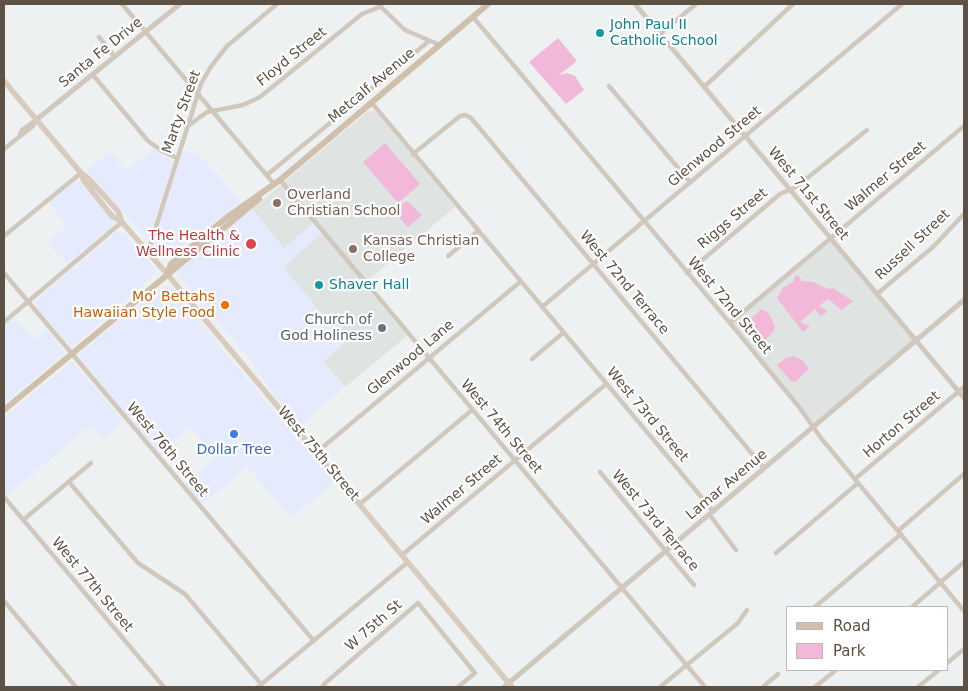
<!DOCTYPE html>
<style>
body{margin:0}
#map{position:relative;width:968px;height:691px;overflow:hidden;background:#eef1f1;font-family:"DejaVu Sans",sans-serif}
canvas{display:block}
.frame{position:absolute;inset:0;border:5px solid #5d5145;pointer-events:none}
.legend{position:absolute;left:786px;top:606px;width:162px;height:65px;box-sizing:border-box;background:#fff;border:1px solid #beb9b5;margin:0;padding:6px 9px;list-style:none;font-size:15px;color:#5d5145}
.legend li{display:flex;align-items:center;gap:10px;height:25px}
.legend b{width:25px;border:1px solid #beb9b5}
</style>
<div id="map">
<canvas width="968" height="691"></canvas>
<div class="frame"></div>
<ul class="legend">
<li><b style="height:6px;background:#cfbfab"></b>Road</li>
<li><b style="height:14px;background:#f2b8d9"></b>Park</li>
</ul>
</div>
<script>
const context = document.querySelector('canvas').getContext('2d');
context.lineJoin = 'round';
function paint(path, color) { context.fillStyle = color; context.fill(path, 'evenodd'); }
const toPath = rows => new Path2D(rows.map(r => 'M' + r).join(''));
function trace(path, color, width, dash) { context.strokeStyle = color; context.lineWidth = width; context.lineCap = dash ? 'butt' : 'round'; context.setLineDash(dash || []); context.stroke(path); }
function drawText(font, color, halo, rows, align = 'center') {
  context.font = font + ' "DejaVu Sans",sans-serif'; context.lineWidth = 4.5; context.setLineDash([]); context.textBaseline = 'middle'; context.strokeStyle = halo; context.fillStyle = color; for (const [text, x, y, turn = 0] of rows) {
    context.save(); context.translate(x, y); context.rotate((+turn || 0) * Math.PI / 180); context.textAlign = isNaN(turn) ? turn : align; if (halo) context.strokeText(text, 0, 0); context.fillText(text, 0, 0); context.restore();
  }
}
paint(toPath([
 [153,149,174,161,148,240,87,171,110,151,127,171],
 [182,151,200,155,241,202,166,260,153,245],
 [76,181,81,182,114,222,112,227,67,264,48,242,67,226,49,203],
 [252,209,284,247,313,223,322,234,283,267,345,342,324,363,345,387,300,425,271,391,250,359,177,274,179,270],
 [118,231,124,234,154,268,155,274,75,345,69,345,36,306,35,301],
 [164,286,170,287,334,482,291,518,247,466,202,505,184,484,216,457,190,426,158,453,79,357,80,353,123,317],
 [14,318,33,340,47,329,65,353,4,404,4,326],
 [72,362,124,421,103,439,91,425,6,496,4,493,4,417]
]), '#e5ebfd');
paint(toPath([
 [368,111,374,111,378,114,455,207,363,284,407,336,345,387,324,362,345,342,283,267,322,233,313,223,284,248,252,209],
 [831,240,914,340,814,424,732,323]
]), '#dfe3e2');
paint(toPath([
 [558,38,577,61,559,75,567,73,575,76,584,90,566,104,529,62],
 [385,143,420,184,398,203,363,162],
 [407,201,422,215,408,227,392,210],
 [796,275,800,277,801,281,813,282,828,289,833,288,853,301,842,310,828,299,819,306,828,311,821,316,815,309,800,322,810,326,803,332,777,298,783,288,793,282],
 [762,309,769,314,775,326,773,332,762,343,747,326,748,321],
 [794,356,802,360,809,369,795,382,791,381,777,365,786,358]
]), '#f2b8d9');
trace(toPath([
 [122,4,274,184],
 [378,4,405,30,440,45],
 [473,17,730,323,799,407,821,438,964,611],
 [660,34,696,4],
 [99,37,115,57],
 [93,75,148,141,162,151,177,158],
 [609,86,690,182],
 [704,87,793,4],
 [371,102,713,511],
 [188,126,207,112,243,105,260,97,362,14,380,7],
 [20,135,22,130,36,120],
 [4,149,33,126,36,120],
 [413,154,460,116,465,115,471,118,764,468],
 [267,175,429,41],
 [280,180,705,687],
 [4,236,81,173],
 [148,252,201,84,210,68,227,46,277,4],
 [448,256,478,231],
 [4,273,314,641],
 [687,273,780,194,796,187,867,130],
 [877,294,934,246,964,214],
 [542,307,902,4],
 [4,322,122,222],
 [730,323,964,126],
 [532,359,563,333],
 [317,452,520,282],
 [600,472,694,585],
 [855,479,964,387],
 [69,482,138,563,185,594,261,684],
 [4,497,164,687],
 [360,504,472,410],
 [709,514,736,550],
 [23,520,91,463],
 [898,531,964,474],
 [776,553,858,483],
 [402,555,606,384],
 [4,601,76,687],
 [815,607,901,534],
 [912,607,964,562],
 [947,663,964,649],
 [258,687,408,562],
 [324,687,323,685,418,603,475,673,458,687],
 [660,687,738,623,747,610],
 [763,687,778,674],
 [815,687,836,670],
 [918,687,939,670]
]), '#d1c8bd', 4.5);
trace(toPath([
 [635,4,964,398],
 [36,120,180,4],
 [504,687,964,300]
]), '#d1c8bd', 5);
trace(toPath([
 [4,81,81,173,89,179,118,211,122,222],
 [81,173,84,181,112,216,122,222,167,274,512,687]
]), '#d6cbbd', 5.5);
trace(toPath([
 [167,274,171,264,226,218,280,180,488,4],
 [4,410,259,199]
]), '#cfbfab', 6);
for (const [x, y, r, color] of [
 [600,33,5,"#0f9aa8"],
 [277,203,5,"#8d6e63"],
 [251,244,6,"#e0444e"],
 [353,249,5,"#8d6e63"],
 [319,285,5,"#0f9aa8"],
 [225,305,5,"#e8710a"],
 [382,328,5,"#6b7280"],
 [234,434,5,"#3f7fe0"]
]) { const dot = new Path2D(); dot.arc(x, y, r, 0, 2 * Math.PI); context.fillStyle = color; context.fill(dot); trace(dot, '#fff', 2); }
drawText('14px', '#0d838f', '#fff', [
 ["John Paul II",610,25],
 ["Catholic School",610,41],
 ["Shaver Hall",329,285]
], 'left');
drawText('14px', '#5d5145', '#fff', [
 ["Santa Fe Drive",101,53,-39],
 ["Floyd Street",292,57,-39],
 ["Metcalf Avenue",372,86,-40],
 ["Marty Street",182,112,-70],
 ["Glenwood Street",715,147,-40],
 ["Walmer Street",886,177,-40],
 ["West 71st Street",808,194,50],
 ["Riggs Street",733,219,-40],
 ["Russell Street",913,245,-43],
 ["West 72nd Terrace",624,283,50],
 ["West 72nd Street",729,306,50],
 ["Glenwood Lane",411,358,-40],
 ["West 73rd Street",647,415,50],
 ["Horton Street",902,425,-40],
 ["West 74th Street",501,427,50],
 ["West 76th Street",167,450,50],
 ["West 75th Street",318,454,50],
 ["Lamar Avenue",727,485,-40],
 ["Walmer Street",462,490,-40],
 ["West 73rd Terrace",655,521,50],
 ["West 77th Street",92,585,50],
 ["W 75th St",374,626,-41]
]);
drawText('14px', '#785e54', '#fff', [
 ["Overland",287,195],
 ["Christian School",287,211],
 ["Kansas Christian",363,241],
 ["College",363,257]
], 'left');
drawText('14px', '#be3a42', '#fff', [
 ["The Health &",240,236],
 ["Wellness Clinic",240,252]
], 'right');
drawText('14px', '#c56008', '#fff', [
 ["Mo' Bettahs",215,297],
 ["Hawaiian Style Food",215,313]
], 'right');
drawText('14px', '#5b616d', '#fff', [
 ["Church of",372,320],
 ["God Holiness",372,336]
], 'right');
drawText('14px', '#366cbe', '#fff', [
 ["Dollar Tree",234,450]
]);
</script>
